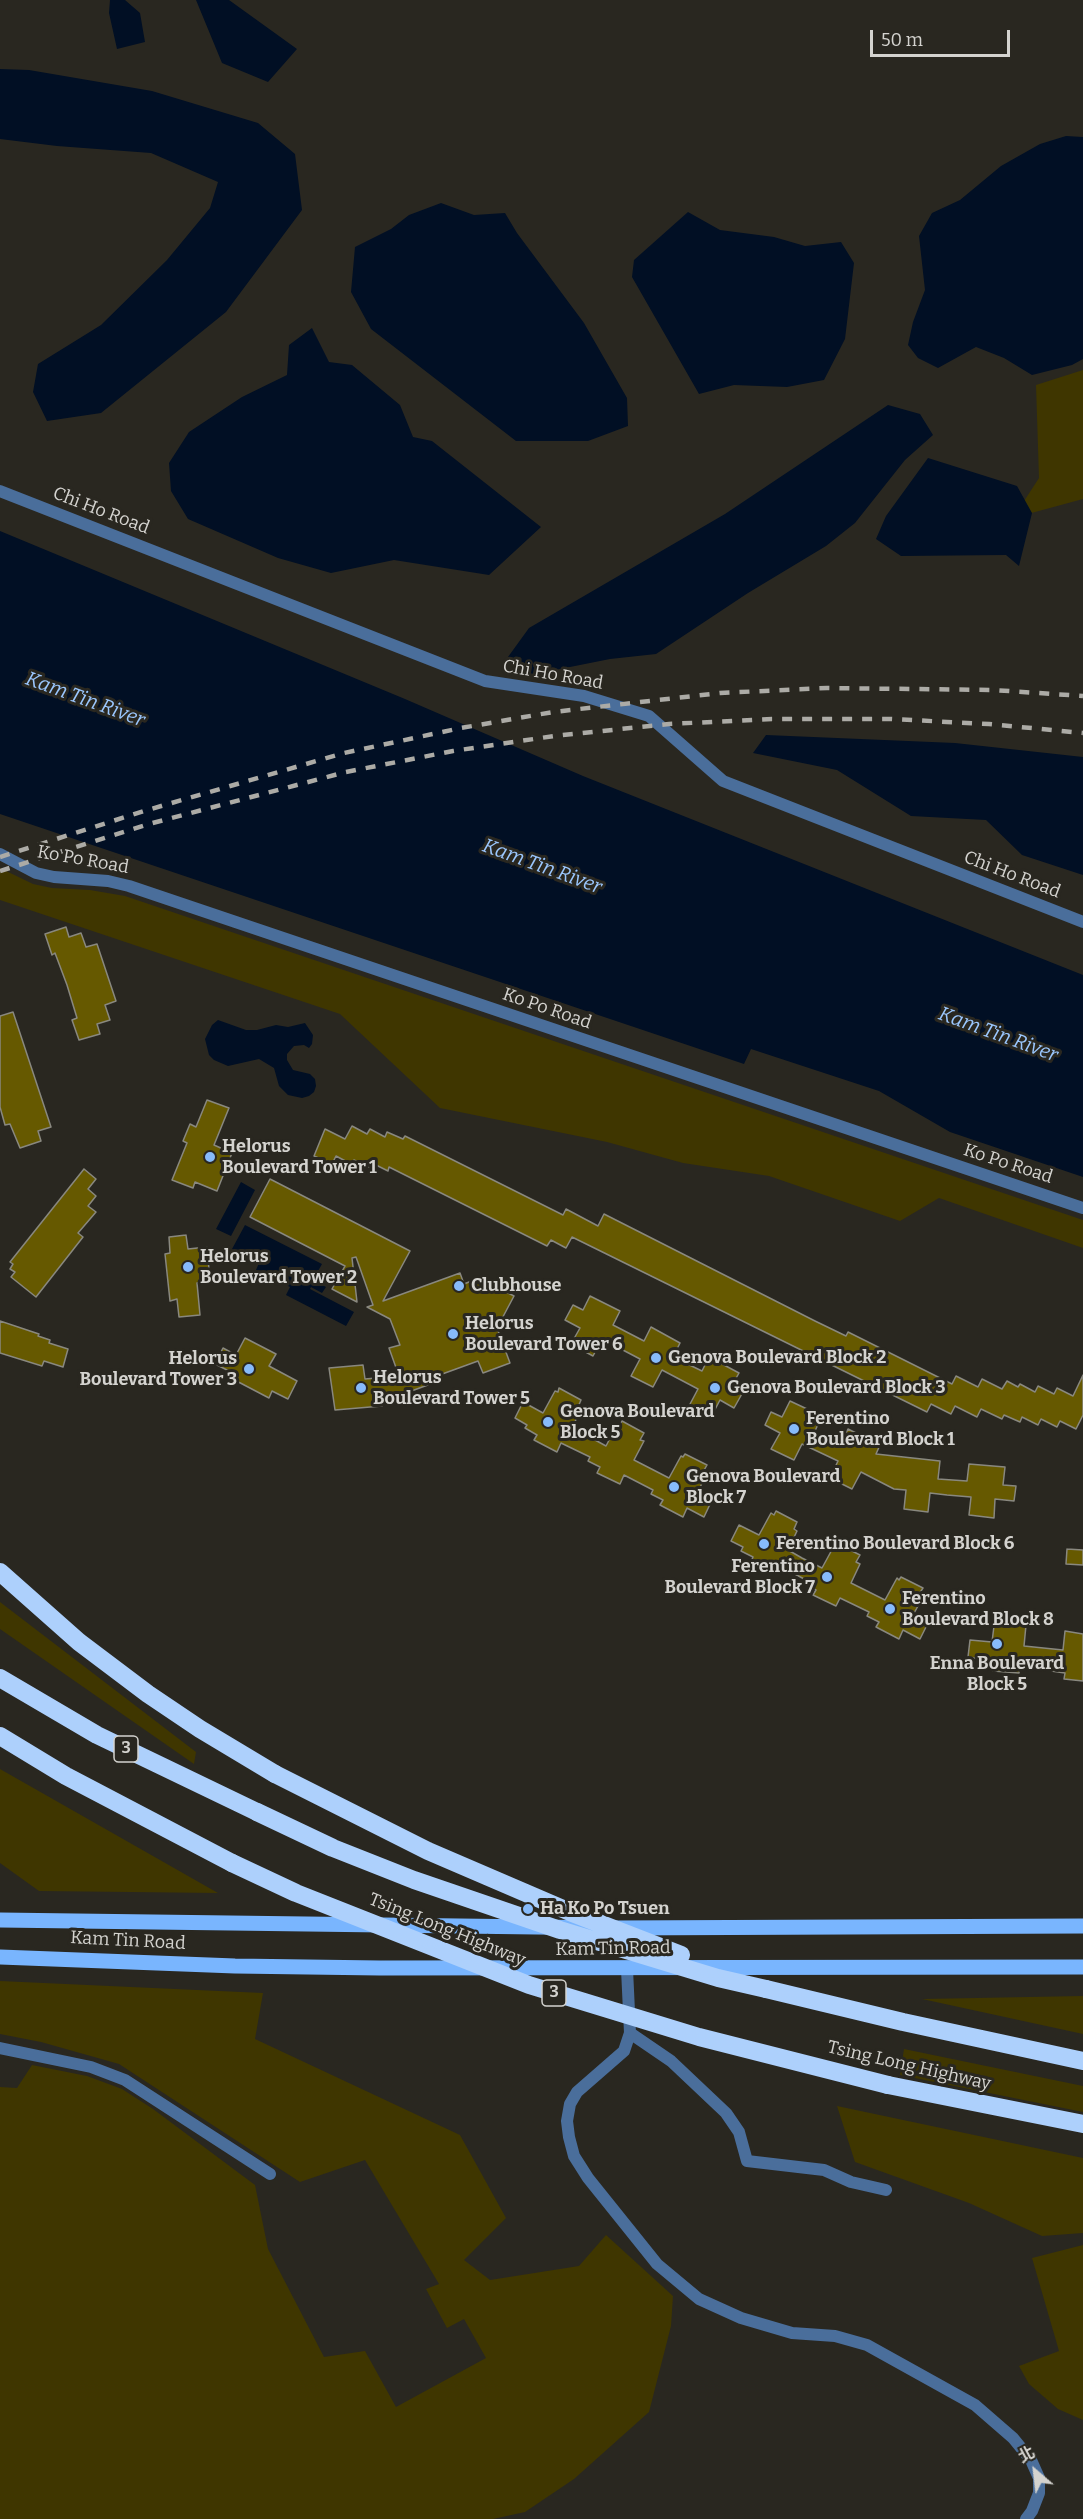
<!DOCTYPE html>
<meta charset="utf-8">
<style>
body{margin:0}
#map{position:relative;width:1083px;height:2519px;overflow:hidden;background:#292720;font-family:Bitter,"Noto Sans TC",serif}
canvas{display:block}
.north{position:absolute;left:1005px;top:2441px;width:60px;height:60px;-webkit-text-stroke:4px #292720;paint-order:stroke;rotate:332deg;font-size:16px;font-weight:700;line-height:24px;text-align:center;color:#d4d3cf}
.north::after{content:'';display:block;margin:auto;width:21px;height:27px;background:#d4d3cf;clip-path:polygon(50% 0,100% 100%,50% 72%,0 100%)}
.scale{position:absolute;left:870px;top:30px;width:140px;height:27px;box-sizing:border-box;border:3px solid #d4d3cf;border-top:0;padding-left:8px;font-size:18px;line-height:21px;white-space:nowrap;color:#d4d3cf;-webkit-text-stroke:4px #292720;paint-order:stroke}
</style>
<div id="map">
<canvas width="1083" height="2519"></canvas>
<div class="north">北</div>
<div class="scale">50 m</div>
</div>
<script>
const context = document.querySelector('canvas').getContext('2d');
context.lineJoin = 'round';
function paint(path, color) { context.fillStyle = color; context.fill(path, 'evenodd'); }
const toPath = rows => new Path2D(rows.map(r => 'M' + r).join(''));
function trace(path, color, width, dash) { context.strokeStyle = color; context.lineWidth = width; context.lineCap = dash ? 'butt' : 'round'; context.setLineDash(dash || []); context.stroke(path); }
function drawText(font, color, halo, rows, align = 'center') {
  context.font = font + ' Bitter,serif'; context.lineWidth = 6; context.setLineDash([]); context.textBaseline = 'middle'; context.strokeStyle = halo; context.fillStyle = color; for (const [text, x, y, turn = 0] of rows) {
    context.save(); context.translate(x, y); context.rotate((+turn || 0) * Math.PI / 180); context.textAlign = isNaN(turn) ? turn : align; if (halo) context.strokeText(text, 0, 0); context.fillText(text, 0, 0); context.restore();
  }
}
paint(toPath([
 [1083,370,1083,499,1013,518,1039,478,1036,385],
 [0,868,33,884,52,888,90,890,125,896,1083,1220,1083,1248,939,1198,900,1221,769,1176,683,1163,607,1142,440,1108,340,1014,0,900],
 [0,1602,196,1752,194,1764,0,1629],
 [0,1769,218,1893,39,1891,0,1863],
 [0,1981,263,1993,255,2039,460,2135,506,2218,464,2260,490,2280,579,2266,606,2235,673,2296,671,2326,649,2412,574,2479,525,2512,493,2519,0,2519,0,2087,17,2088,32,2065,87,2076,122,2089,153,2109,255,2185,268,2249,324,2357,365,2351,396,2407,486,2358,464,2319,447,2328,426,2289,439,2284,365,2160,300,2182,119,2064,41,2042,0,2034],
 [1083,1996,1083,2034,922,1999],
 [904,2049,1083,2086,1083,2112,900,2075],
 [837,2106,1083,2158,1083,2233,1042,2236,969,2203,855,2162],
 [1083,2245,1083,2420,1058,2409,1029,2384,1019,2366,1059,2351,1032,2258]
]), '#3f3600');
paint(toPath([
 [110,0,125,0,140,13,145,42,117,49,109,13],
 [196,0,229,0,297,49,268,82,222,63],
 [0,69,29,70,152,91,258,123,295,154,302,210,226,312,101,413,47,421,33,392,38,364,101,325,167,260,210,208,218,182,151,153,57,146,0,139],
 [1066,136,1083,137,1083,359,1072,365,1032,375,1004,358,976,347,938,368,918,358,908,345,913,322,925,290,919,236,932,213,960,200,1001,166,1040,144],
 [441,203,474,215,505,213,517,233,584,323,627,398,628,426,588,441,516,441,371,329,351,292,355,247,391,229,409,215],
 [688,212,720,230,774,237,805,246,841,242,854,263,845,339,824,380,787,387,734,385,699,394,632,277,634,260],
 [312,328,329,362,352,365,400,405,413,437,432,441,541,527,489,575,394,560,331,573,278,558,188,519,171,491,169,463,189,432,242,397,287,375,289,345],
 [888,405,920,414,933,435,905,460,855,523,826,546,748,593,656,654,610,659,525,676,508,657,529,628,725,514],
 [928,458,1017,486,1032,513,1019,566,1006,555,901,556,876,539,886,516],
 [0,531,405,699,583,776,1083,975,1083,1177,950,1132,879,1091,751,1049,744,1064,0,814],
 [766,735,955,743,1083,757,1083,875,1022,855,986,820,911,816,837,770,753,753],
 [218,1020,246,1030,257,1030,276,1025,288,1027,305,1023,313,1035,312,1044,309,1048,304,1045,294,1046,287,1054,287,1060,293,1070,310,1074,315,1079,316,1086,314,1092,309,1096,302,1098,288,1095,279,1086,274,1068,259,1059,228,1066,214,1060,209,1055,205,1039,212,1025],
 [241,1182,255,1190,231,1236,216,1229],
 [245,1225,322,1264,313,1280,326,1287,322,1293,311,1287,310,1289,354,1312,346,1326,286,1295,290,1287,256,1270,259,1263,232,1249]
]), '#010f24');
const building = toPath([
 [66,927,69,937,81,933,86,947,97,944,116,1001,105,1005,110,1020,97,1024,100,1034,79,1040,72,1020,77,1018,67,985,55,953,52,955,45,934,66,927],
 [13,1012,51,1127,38,1131,41,1141,20,1148,10,1124,5,1125,0,1107,0,1016,13,1012],
 [207,1100,229,1108,214,1145,232,1153,217,1191,195,1182,193,1188,172,1180,187,1143,183,1141,190,1124,196,1127,207,1100],
 [352,1126,367,1134,370,1129,385,1137,387,1132,403,1139,405,1136,563,1215,566,1209,598,1226,604,1214,815,1321,846,1336,848,1332,952,1384,956,1376,978,1387,982,1379,1002,1389,1007,1381,1018,1387,1020,1384,1035,1392,1038,1386,1054,1394,1057,1388,1073,1396,1083,1375,1083,1415,1076,1429,1060,1421,1057,1427,1041,1419,1038,1425,1022,1417,1020,1422,1004,1415,1002,1419,981,1409,977,1417,955,1406,951,1414,931,1404,927,1412,572,1237,566,1248,551,1240,547,1246,389,1167,388,1171,372,1163,369,1167,354,1160,351,1164,336,1156,332,1164,314,1156,325,1129,345,1139,352,1126],
 [84,1169,96,1179,88,1189,96,1196,88,1206,96,1212,78,1233,83,1237,36,1297,11,1277,15,1272,10,1269,13,1264,10,1262,84,1169],
 [270,1179,410,1251,383,1301,460,1273,464,1284,479,1278,514,1296,497,1328,510,1363,483,1373,478,1361,434,1377,436,1382,395,1397,381,1398,382,1406,335,1410,329,1368,363,1365,365,1379,399,1376,389,1348,400,1345,390,1319,367,1307,373,1305,356,1257,352,1258,357,1302,332,1289,345,1266,250,1217,270,1179],
 [186,1235,188,1249,207,1247,210,1281,197,1283,200,1315,179,1317,177,1299,170,1301,165,1254,170,1253,169,1237,186,1235],
 [590,1296,620,1311,613,1325,644,1341,651,1327,680,1343,673,1357,702,1371,709,1357,739,1373,731,1387,743,1392,734,1408,720,1400,711,1417,689,1406,698,1389,662,1370,653,1387,631,1376,640,1359,602,1339,593,1356,571,1344,580,1328,565,1320,573,1305,583,1310,590,1296],
 [0,1321,39,1334,38,1336,50,1340,49,1343,68,1349,63,1367,44,1361,42,1366,0,1353,0,1321],
 [245,1338,276,1354,269,1366,297,1381,288,1399,272,1391,269,1398,227,1376,229,1371,215,1364,223,1348,236,1355,245,1338],
 [559,1388,581,1400,578,1407,581,1409,572,1428,586,1435,606,1446,618,1423,620,1425,622,1421,644,1433,640,1440,644,1441,634,1460,669,1478,681,1456,683,1457,685,1454,707,1465,703,1472,707,1474,697,1493,712,1500,704,1517,687,1508,683,1517,660,1505,663,1500,651,1494,653,1490,624,1475,620,1484,597,1473,600,1467,588,1461,590,1457,561,1443,557,1452,534,1440,537,1435,525,1428,527,1425,515,1418,523,1402,543,1413,555,1391,558,1392,559,1388],
 [790,1401,822,1416,814,1433,840,1446,848,1429,880,1445,876,1454,940,1461,938,1479,967,1481,969,1464,1005,1467,1003,1485,1016,1486,1014,1501,995,1499,994,1518,969,1515,971,1497,947,1495,930,1493,928,1512,904,1509,906,1490,894,1489,861,1472,852,1489,830,1478,838,1461,819,1452,802,1444,794,1460,771,1449,780,1433,765,1425,771,1412,782,1417,790,1401],
 [776,1511,797,1522,794,1529,797,1531,788,1550,802,1558,822,1568,834,1546,836,1547,838,1544,860,1555,856,1562,860,1564,851,1583,885,1600,897,1578,899,1580,901,1577,923,1588,919,1594,923,1597,913,1615,928,1623,920,1639,903,1630,899,1639,876,1627,879,1622,867,1616,869,1612,840,1598,836,1606,813,1595,816,1590,804,1584,806,1580,778,1565,773,1574,751,1562,753,1557,741,1551,743,1547,731,1541,739,1525,759,1535,771,1513,774,1515,776,1511],
 [1067,1549,1083,1550,1083,1565,1066,1564,1067,1549],
 [999,1614,1023,1617,1022,1624,1026,1625,1024,1646,1063,1650,1065,1631,1083,1634,1083,1681,1064,1679,1065,1673,1051,1671,1052,1668,1038,1666,1020,1664,1019,1673,993,1671,994,1665,981,1663,981,1659,968,1657,970,1640,992,1642,995,1618,998,1618,999,1614]
]);
paint(building, '#665900');
trace(building, '#89887f', 1.5);
trace(toPath([
 [0,491,485,681,584,696,649,716,723,781,1083,922],
 [0,854,36,873,54,877,108,881,129,886,1083,1208],
 [627,1969,630,2033,624,2051,577,2092,570,2104,567,2121,569,2137,574,2156,588,2178,657,2264,699,2299,741,2318,792,2333,835,2336,867,2345,975,2405,1013,2438,1031,2460,1039,2478,1039,2493,1032,2511,1026,2519],
 [630,2033,671,2061,726,2113,739,2132,747,2161,824,2170,851,2182,886,2190],
 [0,2048,91,2067,125,2080,270,2174]
]), '#4a6e9b', 12);
trace(toPath([
 [0,1920,613,1928,1083,1926],
 [0,1957,235,1966,380,1968,1083,1967]
]), '#79b5fe', 15);
trace(toPath([
 [0,1572,79,1642,148,1694,200,1729,275,1774],
 [0,1678,97,1735,257,1812],
 [0,1736,66,1776,232,1863],
 [766,1989,903,2022,1083,2061],
 [888,2085,1083,2124]
]), '#add0fc', 18);
trace(toPath([
 [0,857,144,811,344,753,461,728,553,712,720,693,827,688,993,690,1083,696],
 [0,871,149,824,346,772,453,751,554,736,669,724,772,719,890,719,989,724,1083,733]
]), '#acaba6', 4.5, [10, 10]);
trace(toPath([
 [275,1774,428,1851,570,1912,681,1955],
 [257,1812,333,1848,414,1880,560,1930,718,1978,766,1989],
 [232,1863,296,1893,529,1985,699,2037,888,2085]
]), '#add0fc', 18);
for (const [x, y, r, color] of [
 [210,1157,6,"#87bbfb"],
 [188,1267,6,"#87bbfb"],
 [459,1286,6,"#87bbfb"],
 [453,1334,6,"#87bbfb"],
 [656,1358,6,"#87bbfb"],
 [249,1369,6,"#87bbfb"],
 [361,1388,6,"#87bbfb"],
 [715,1388,6,"#87bbfb"],
 [548,1422,6,"#87bbfb"],
 [794,1429,6,"#87bbfb"],
 [674,1487,6,"#87bbfb"],
 [764,1544,6,"#87bbfb"],
 [827,1577,6,"#87bbfb"],
 [890,1609,6,"#87bbfb"],
 [997,1644,6,"#87bbfb"],
 [528,1909,6,"#87bbfb"]
]) { const dot = new Path2D(); dot.arc(x, y, r, 0, 2 * Math.PI); context.fillStyle = color; context.fill(dot); trace(dot, '#292720', 2); }
for (const [x, y, w] of [
 [126,1749,24],
 [554,1993,24]
]) { const box = new Path2D(); box.roundRect(x - w / 2, y - 13, w, 26, 4.5); context.fillStyle = '#292720'; context.fill(box); trace(box, '#d4d3cf', 1.5); }
drawText('bold 16px', '#d4d3cf', null, [
 ["3",126,1749],
 ["3",554,1993]
]);
drawText('18px', '#d4d3cf', '#292720', [
 ["Chi Ho Road",101,511,21],
 ["Chi Ho Road",553,675,10],
 ["Ko Po Road",83,860,10],
 ["Chi Ho Road",1012,875,21],
 ["Ko Po Road",547,1009,19],
 ["Ko Po Road",1008,1164,18],
 ["Tsing Long Highway",447,1930,22],
 ["Kam Tin Road",128,1941,3],
 ["Kam Tin Road",613,1949,-1],
 ["Tsing Long Highway",909,2066,13]
]);
drawText('bold 18px', '#d4d3cf', '#292720', [
 ["Helorus",222,1147],
 ["Boulevard Tower 1",222,1168],
 ["Helorus",200,1257],
 ["Boulevard Tower 2",200,1278],
 ["Clubhouse",471,1286],
 ["Helorus",465,1324],
 ["Boulevard Tower 6",465,1345],
 ["Genova Boulevard Block 2",668,1358],
 ["Helorus",237,1359,"right"],
 ["Boulevard Tower 3",237,1380,"right"],
 ["Helorus",373,1378],
 ["Boulevard Tower 5",373,1399],
 ["Genova Boulevard Block 3",727,1388],
 ["Genova Boulevard",560,1412],
 ["Block 5",560,1433],
 ["Ferentino",806,1419],
 ["Boulevard Block 1",806,1440],
 ["Genova Boulevard",686,1477],
 ["Block 7",686,1498],
 ["Ferentino Boulevard Block 6",776,1544],
 ["Ferentino",815,1567,"right"],
 ["Boulevard Block 7",815,1588,"right"],
 ["Ferentino",902,1599],
 ["Boulevard Block 8",902,1620],
 ["Enna Boulevard",997,1664,"center"],
 ["Block 5",997,1685,"center"],
 ["Ha Ko Po Tsuen",540,1909]
], 'left');
drawText('italic 20px', '#9bc7fe', '#292720', [
 ["Kam Tin River",85,700,20],
 ["Kam Tin River",542,867,20],
 ["Kam Tin River",998,1035,20]
]);
</script>
